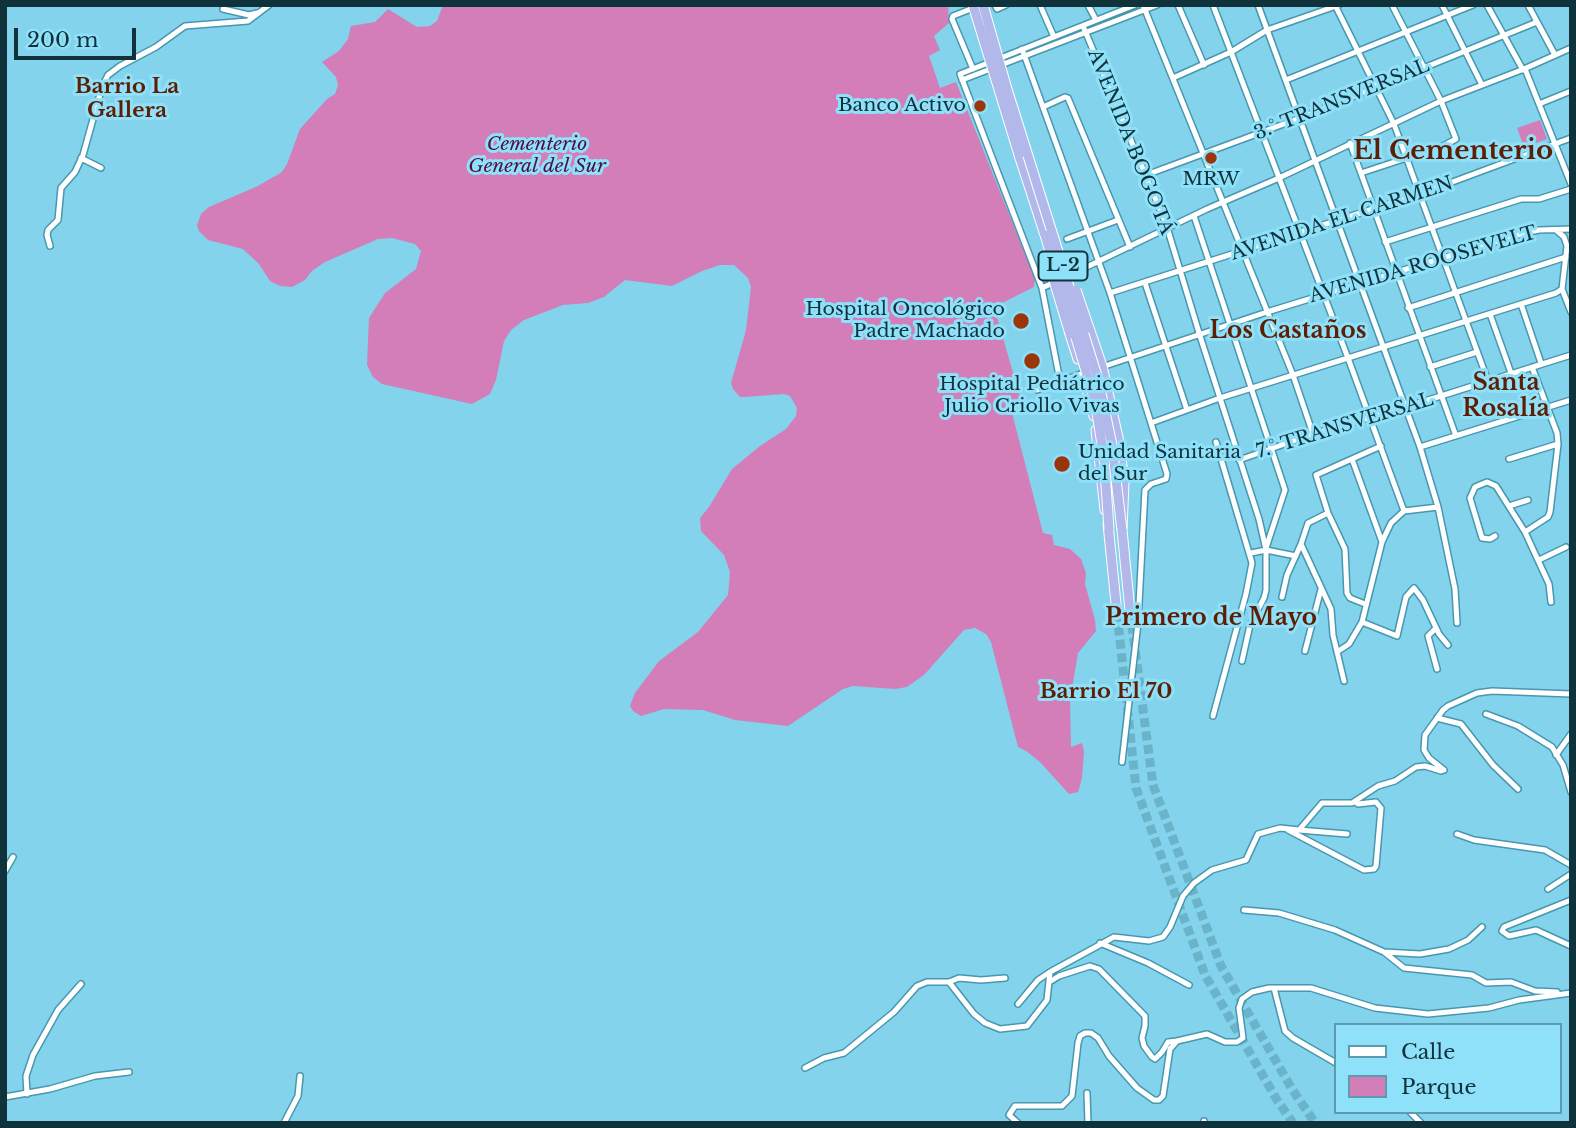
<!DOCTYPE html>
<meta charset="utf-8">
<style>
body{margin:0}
#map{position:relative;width:1576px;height:1128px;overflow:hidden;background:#82d3eb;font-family:"Libre Baskerville",serif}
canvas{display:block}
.frame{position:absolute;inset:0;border:7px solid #0f323b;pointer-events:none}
.legend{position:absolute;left:1334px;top:1023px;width:228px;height:91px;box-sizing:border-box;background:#8fe0f9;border:2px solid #5c9aad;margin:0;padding:9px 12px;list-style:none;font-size:21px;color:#0f323b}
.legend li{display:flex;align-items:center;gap:14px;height:35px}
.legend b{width:35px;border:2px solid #5c9aad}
.scale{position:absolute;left:14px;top:28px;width:122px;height:32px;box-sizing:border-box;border:4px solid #0f323b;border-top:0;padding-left:9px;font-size:21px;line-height:24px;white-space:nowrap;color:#0f323b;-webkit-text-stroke:5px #8fe0f9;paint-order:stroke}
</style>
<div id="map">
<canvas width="1576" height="1128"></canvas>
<div class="frame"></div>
<ul class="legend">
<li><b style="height:9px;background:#fff"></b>Calle</li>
<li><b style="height:19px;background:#d37eb9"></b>Parque</li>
</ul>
<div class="scale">200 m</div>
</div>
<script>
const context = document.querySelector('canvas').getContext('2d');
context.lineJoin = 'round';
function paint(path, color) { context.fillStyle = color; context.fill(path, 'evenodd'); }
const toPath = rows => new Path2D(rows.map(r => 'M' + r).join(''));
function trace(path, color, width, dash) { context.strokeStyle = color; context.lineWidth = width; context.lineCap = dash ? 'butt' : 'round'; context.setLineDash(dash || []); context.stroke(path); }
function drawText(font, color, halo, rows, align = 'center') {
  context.font = font + ' "Libre Baskerville",serif'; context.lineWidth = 6; context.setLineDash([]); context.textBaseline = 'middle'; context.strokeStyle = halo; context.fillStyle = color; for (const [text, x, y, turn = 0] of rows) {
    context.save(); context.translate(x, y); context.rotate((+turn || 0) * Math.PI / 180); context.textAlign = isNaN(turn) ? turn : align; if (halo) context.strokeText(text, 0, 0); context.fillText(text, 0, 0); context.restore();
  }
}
paint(toPath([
 [443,5,948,5,949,23,934,36,940,50,929,56,940,88,956,82,1035,279,1034,287,994,307,1021,400,1011,409,1043,533,1052,535,1054,545,1070,549,1081,559,1086,573,1085,584,1095,620,1096,631,1078,653,1070,701,1071,747,1082,743,1084,751,1082,778,1078,792,1069,794,1040,762,1026,751,1018,747,991,642,986,634,975,628,964,630,924,675,907,687,895,689,853,686,843,689,788,726,735,720,703,710,664,709,641,716,633,711,630,706,635,693,659,661,698,632,728,595,730,572,724,555,701,531,700,518,709,507,732,469,760,446,786,429,796,416,797,408,790,396,784,394,745,397,740,397,733,389,731,383,746,330,751,287,748,278,734,265,720,265,702,271,672,286,625,280,604,297,588,303,563,305,524,320,511,330,504,341,496,380,490,394,472,404,382,384,373,377,367,365,369,318,385,293,416,269,421,251,415,244,392,238,378,239,325,262,312,271,305,280,292,287,280,286,270,281,259,264,243,249,208,240,199,231,197,225,201,214,209,207,258,186,282,172,287,164,300,129,327,99,335,94,338,85,336,77,322,62,339,51,348,39,351,26,375,22,388,9,412,24,417,27,430,26,437,21],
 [1540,120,1547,139,1524,147,1517,128]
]), '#d37eb9');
trace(toPath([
 [1130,611,1153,785,1221,966,1292,1089,1315,1123],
 [1117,613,1136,788,1205,975,1277,1100,1293,1123]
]), '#6bb3c8', 9, [9, 4.5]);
const minor = toPath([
 [995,5,997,9,1006,5],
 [1040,5,1054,37],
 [1088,5,1096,20],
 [1143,5,1293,375,1313,434],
 [1178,5,1204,65],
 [1213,5,1348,358,1404,511],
 [1258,5,1420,447,1438,507,1455,589,1457,623],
 [1335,5,1394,124,1488,381],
 [1442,5,1482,85],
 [1487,5,1523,70],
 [1528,5,1555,55],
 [223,9,249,15,257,13],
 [1083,26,1166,224,1200,336,1259,519,1266,550,1266,590,1264,598,1250,625,1242,661],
 [1022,49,1110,293,1167,474,1166,479,1151,484,1145,490,1138,623,1122,762],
 [973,69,952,19,953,16,981,5],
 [1525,69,1571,184],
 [1173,78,1231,52,1267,30,1339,5],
 [962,80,1157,5],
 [1286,80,1473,5],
 [1539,104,1571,91],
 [1043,107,1065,97,1068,98,1130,247],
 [1350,143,1456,436],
 [81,158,101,168],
 [1361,173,1443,146,1456,139,1441,101,1392,5],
 [1146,175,1300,118,1537,22],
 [1194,216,1285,490,1266,548],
 [1556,230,1564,237,1567,246,1562,289,1571,312],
 [1067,239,1118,220],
 [1385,242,1521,199,1539,199,1571,189],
 [50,246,47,235,48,230,58,220,61,188,75,172,83,155,102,87,108,75,120,66,156,47,185,26,248,21,269,5],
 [1064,278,1207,209,1279,178,1441,101,1524,69,1571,48],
 [1145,283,1187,410],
 [1042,288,1055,282],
 [1110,293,1420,194,1571,138],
 [1521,304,1541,363],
 [1408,308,1566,257],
 [1490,314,1511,373],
 [1102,367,1267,312,1524,233,1539,230,1571,229],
 [1430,367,1477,352],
 [1532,367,1557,433,1558,444,1550,512,1548,517,1525,532,1549,584,1551,602],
 [1060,381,1042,288,960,74,1135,5],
 [1037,390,1089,371],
 [1151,423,1220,398,1556,293,1562,289],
 [1420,447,1571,400],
 [1352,459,1382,542],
 [1509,459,1558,444],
 [1239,460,1313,434,1406,407,1571,355],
 [1509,506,1528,500],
 [1328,513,1308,523,1301,544,1331,609,1333,635,1344,681],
 [1495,536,1490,539,1482,538,1470,498,1475,487,1487,482,1496,486,1525,532],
 [1251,553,1266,550,1296,556],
 [1539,560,1566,547],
 [1282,597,1287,575,1301,544],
 [1365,604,1350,598,1347,593,1345,549,1328,513,1316,475,1381,446],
 [1362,622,1397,636,1406,597,1414,588,1423,600,1439,634,1448,645],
 [1436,628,1428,636,1437,669],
 [1305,651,1321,589],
 [1337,652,1349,644,1362,622,1382,542,1391,523,1404,511,1438,507],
 [1486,714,1518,726,1552,747,1563,765,1571,792],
 [1213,716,1246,594,1252,563,1216,442],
 [1437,718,1461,724,1493,765,1518,789],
 [1556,755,1571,734],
 [1288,830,1364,870,1374,869,1376,866,1381,808,1376,802,1358,804,1355,802],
 [1299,830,1347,834],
 [1457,834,1474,840,1545,850,1571,865],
 [5,871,13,857],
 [1548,889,1571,874],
 [1571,900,1504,927,1502,931,1509,936,1536,930,1571,946],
 [1244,910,1279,913,1335,930,1384,952,1404,968,1472,975,1486,983,1511,982,1535,991,1557,992],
 [1100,943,1148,963,1189,985],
 [1384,952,1420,954,1449,949,1468,940,1482,927],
 [1051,981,1059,976,1090,966,1099,969,1145,1016,1145,1026,1142,1038,1144,1046,1152,1057,1155,1059,1162,1052,1168,1042,1177,1041],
 [949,982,974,1014,985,1023,1000,1029,1027,1026,1047,1000,1050,972,1114,937,1149,941,1163,937,1170,927,1183,896,1194,883,1212,870,1246,860,1258,834,1280,828,1299,830,1322,803,1352,803,1378,786,1395,781,1416,767,1425,766,1441,771,1444,770,1429,758,1424,750,1425,735,1443,710,1448,706,1477,693,1492,691,1571,694],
 [1274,988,1285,1031,1293,1038,1336,1063],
 [1018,1004,1038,980,1050,972],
 [805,1068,824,1058,844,1053,894,1012,917,986,927,982,949,982,959,978,981,980,1005,978],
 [1087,1093,1088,1123],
 [27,1094,26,1076,33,1055,58,1010,81,984],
 [5,1097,50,1089,95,1076,129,1072],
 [1410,1112,1421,1123],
 [284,1123,298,1096,300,1076],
 [1018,1123,1009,1115,1015,1106,1062,1106,1072,1096,1078,1043,1080,1036,1085,1033,1091,1033,1098,1038,1109,1056,1137,1088,1154,1100,1159,1100,1163,1096,1170,1049,1177,1041,1207,1034,1225,1042,1237,1042,1243,1038,1239,1008,1242,999,1252,992,1269,988,1311,988,1375,1008,1428,1014,1489,1008,1519,1000,1571,993],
 [1204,1123,1204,1121]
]);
const highway = toPath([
 [1019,155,1045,235],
 [1089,328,1102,366,1119,442,1124,482,1122,530,1130,611],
 [1070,334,1078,359],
 [1086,386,1094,416],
 [1096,430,1105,510],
 [1108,524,1117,613]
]);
trace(minor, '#4798af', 8);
trace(highway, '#fff', 11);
trace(minor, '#fff', 5);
trace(highway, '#b2b8ea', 9);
const highwayBridge = toPath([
 [973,5,1019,155],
 [983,5,1007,89,1098,379,1112,445,1122,530],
 [1045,235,1095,401,1104,457,1109,529],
 [1052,274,1070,334],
 [1076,290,1089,328]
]);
trace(highwayBridge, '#fff', 11, []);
trace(highwayBridge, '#b2b8ea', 9);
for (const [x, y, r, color] of [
 [980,106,7,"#9b350a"],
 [1211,158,7,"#9b350a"],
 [1021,321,9,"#9b350a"],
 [1032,361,9,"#9b350a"],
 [1062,464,9,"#9b350a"]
]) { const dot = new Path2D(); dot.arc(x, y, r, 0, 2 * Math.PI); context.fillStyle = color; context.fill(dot); trace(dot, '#8fe0f9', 2.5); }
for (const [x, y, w] of [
 [1063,266,49]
]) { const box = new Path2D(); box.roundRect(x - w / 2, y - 14.5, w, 29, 5); context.fillStyle = '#8fe0f9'; context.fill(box); trace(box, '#0f323b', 2); }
drawText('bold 18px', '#0f323b', null, [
 ["L-2",1063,266]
]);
drawText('19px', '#0f323b', '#8fe0f9', [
 ["3.° TRANSVERSAL",1342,100,-22],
 ["AVENIDA BOGOTÁ",1130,142,68],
 ["AVENIDA EL CARMEN",1342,219,-18],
 ["AVENIDA ROOSEVELT",1423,265,-16],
 ["7.° TRANSVERSAL",1345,426,-17]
]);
drawText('19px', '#0f323b', '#8fe0f9', [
 ["Banco Activo",966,106],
 ["MRW",1211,180,"center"],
 ["Hospital Oncológico",1005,310],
 ["Padre Machado",1005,332],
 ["Hospital Pediátrico",1032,385,"center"],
 ["Julio Criollo Vivas",1032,407,"center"],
 ["Unidad Sanitaria",1078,453,"left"],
 ["del Sur",1078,475,"left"]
], 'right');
drawText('italic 19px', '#500d41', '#8fe0f9', [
 ["Cementerio",537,145],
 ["General del Sur",537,167]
]);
drawText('bold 21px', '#5e1e04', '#8fe0f9', [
 ["Barrio La",127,87],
 ["Gallera",127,111],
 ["Barrio El 70",1106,692]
]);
drawText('bold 23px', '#5e1e04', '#8fe0f9', [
 ["Los Castaños",1288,332],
 ["Santa",1506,384],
 ["Rosalía",1506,410],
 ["Primero de Mayo",1211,619]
]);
drawText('bold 26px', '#5e1e04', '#8fe0f9', [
 ["El Cementerio",1453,152]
]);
</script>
